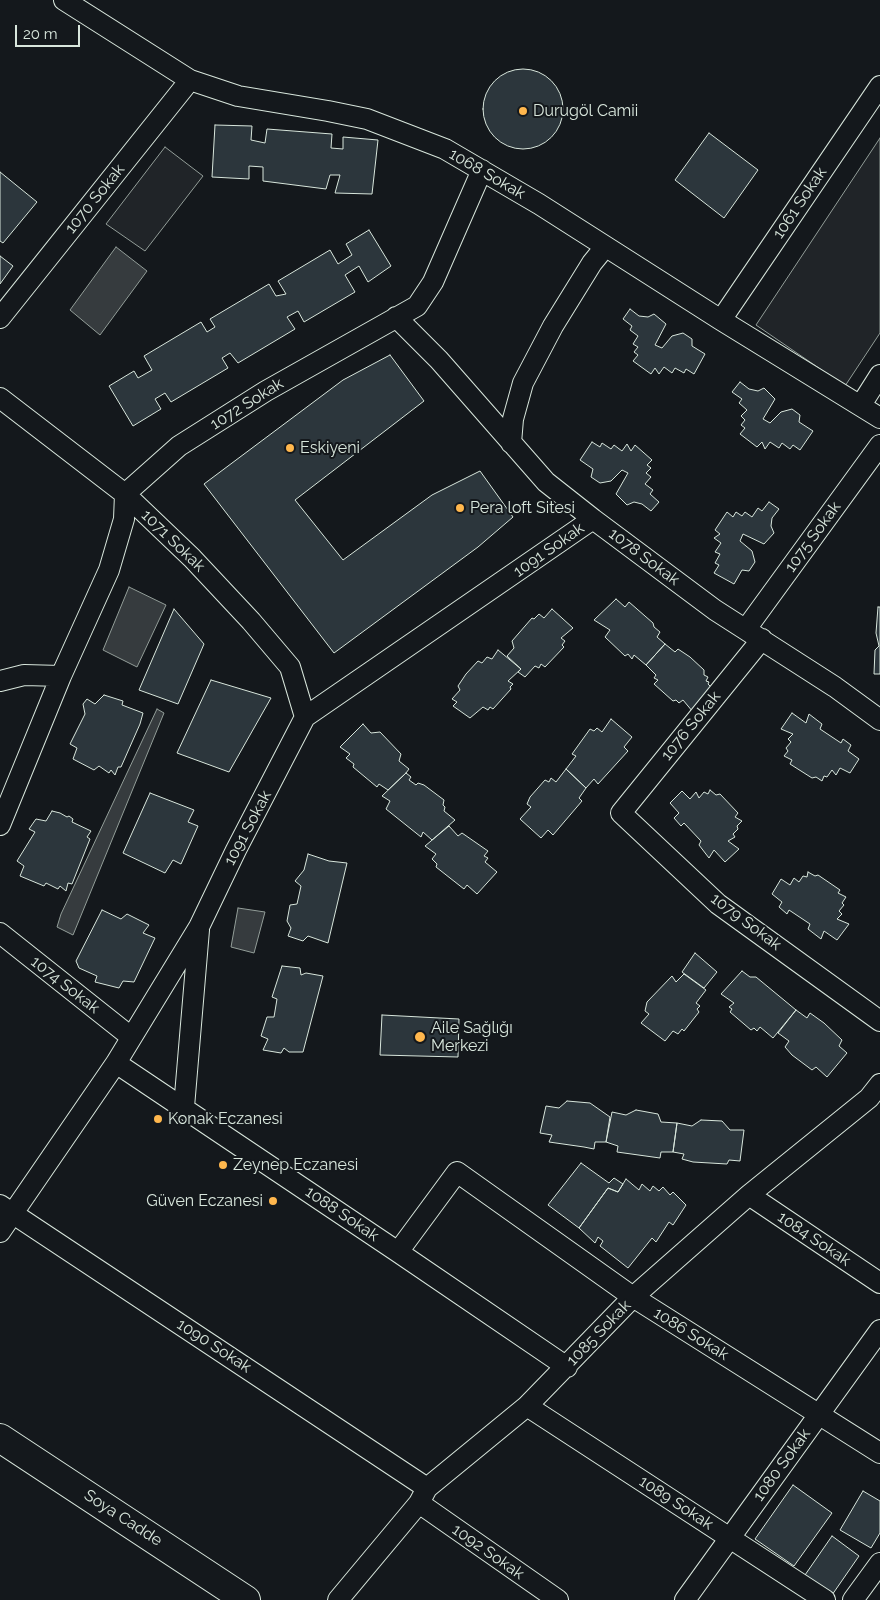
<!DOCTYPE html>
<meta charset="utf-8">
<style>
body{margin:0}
#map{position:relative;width:880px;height:1600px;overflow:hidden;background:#14181c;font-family:Raleway,sans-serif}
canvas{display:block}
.scale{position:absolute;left:15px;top:25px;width:65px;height:22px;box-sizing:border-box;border:2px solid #d8e6dc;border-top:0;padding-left:6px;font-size:15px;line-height:18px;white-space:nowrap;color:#d8e6dc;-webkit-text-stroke:4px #14181c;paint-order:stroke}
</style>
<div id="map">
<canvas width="880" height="1600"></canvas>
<div class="scale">20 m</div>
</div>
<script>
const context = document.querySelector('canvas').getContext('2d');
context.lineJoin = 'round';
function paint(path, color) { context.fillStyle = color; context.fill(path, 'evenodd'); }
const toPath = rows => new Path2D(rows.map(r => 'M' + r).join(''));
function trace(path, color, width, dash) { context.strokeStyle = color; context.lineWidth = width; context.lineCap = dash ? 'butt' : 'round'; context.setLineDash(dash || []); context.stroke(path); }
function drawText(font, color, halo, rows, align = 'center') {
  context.font = font + ' Raleway,sans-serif'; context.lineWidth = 4; context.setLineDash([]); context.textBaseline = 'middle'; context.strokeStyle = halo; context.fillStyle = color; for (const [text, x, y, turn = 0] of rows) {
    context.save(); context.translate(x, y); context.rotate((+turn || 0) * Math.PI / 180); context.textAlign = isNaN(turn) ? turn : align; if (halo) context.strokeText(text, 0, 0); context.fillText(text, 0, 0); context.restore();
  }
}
const green = toPath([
 [880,138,880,333,845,386,756,325,880,138],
 [165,147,203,176,145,251,106,224,165,147]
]);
paint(green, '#202428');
trace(green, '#939e99', 1);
const water = toPath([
 [116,247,147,271,100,335,70,310,116,247],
 [129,587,166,605,137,667,103,650,129,587],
 [157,709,164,713,73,935,57,927,61,914,157,709],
 [238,908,265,912,254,953,231,947,238,908]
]);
paint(water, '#363b3e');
trace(water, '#939e99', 1);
const building = toPath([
 '483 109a40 40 0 1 1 80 0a40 40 0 1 1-80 0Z',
 [215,125,252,126,251,140,265,143,267,129,332,134,331,148,343,149,343,137,378,140,372,194,335,193,340,175,330,175,326,189,263,181,263,167,249,166,249,179,212,177,215,125],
 [709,133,758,170,724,218,675,180,709,133],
 [0,172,37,202,3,243,0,241,0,172],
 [369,230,391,266,368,282,359,266,345,275,355,292,304,322,298,311,287,317,295,329,238,363,230,353,222,358,228,368,171,402,165,393,155,399,161,409,133,426,109,386,134,371,138,378,152,370,144,356,201,322,207,332,215,327,210,319,269,284,276,296,286,294,278,281,330,250,338,264,352,255,346,244,369,230],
 [0,256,13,266,0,284,0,256],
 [630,309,639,316,648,317,654,314,666,324,655,345,662,348,672,336,683,333,692,339,692,346,705,354,694,374,686,369,684,373,675,368,672,373,664,367,659,374,655,368,651,374,633,361,638,355,634,352,638,347,633,344,638,336,630,330,632,326,623,319,630,309],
 [390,355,424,401,295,500,343,560,432,495,480,471,513,517,478,547,334,653,204,484,343,380,390,355],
 [740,382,749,389,758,391,764,388,775,399,763,419,770,423,781,412,792,409,800,415,799,422,813,431,800,450,793,445,790,449,782,443,779,448,770,442,765,449,762,442,757,447,740,434,745,428,741,425,745,420,741,416,747,410,739,403,742,399,732,392,740,382],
 [592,442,600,447,602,443,611,449,614,445,622,451,627,444,631,451,635,445,652,460,647,465,651,468,646,473,651,477,645,484,653,490,650,494,659,502,651,511,642,504,634,502,627,505,616,494,628,473,622,470,611,481,600,483,591,477,593,469,580,460,592,442],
 [769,502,779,509,772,518,771,526,774,533,764,544,743,534,740,541,752,551,755,562,749,571,742,570,734,584,714,573,719,565,715,563,720,554,715,552,721,543,714,538,720,534,715,530,727,512,733,517,736,512,742,516,745,512,752,517,758,508,762,511,769,502],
 [616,599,625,607,629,602,653,623,654,627,660,632,657,637,665,644,646,665,634,655,632,659,628,654,625,656,605,637,610,630,594,620,616,599],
 [878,607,880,607,880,674,874,674,875,650,879,646,876,633,878,607],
 [174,609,204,644,178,704,139,690,174,609],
 [552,609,573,628,561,638,565,641,562,645,564,647,545,667,541,664,539,668,535,666,525,677,518,672,521,669,507,656,514,648,512,641,532,618,534,619,539,614,544,618,552,609],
 [665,644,675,652,678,649,690,657,704,670,704,675,708,677,706,681,709,682,708,684,713,689,693,712,683,700,679,703,676,700,673,701,654,684,658,680,654,678,656,675,646,665,665,644],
 [498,650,521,669,508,681,513,684,510,687,511,689,493,709,490,707,488,710,483,707,470,718,453,706,457,702,452,699,460,690,458,686,466,674,478,661,482,663,487,657,492,659,498,650],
 [211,680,271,698,229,772,177,753,211,680],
 [104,695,123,701,122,705,143,713,140,724,121,767,118,767,115,775,111,770,109,773,99,766,94,770,73,759,77,748,70,744,85,714,83,704,87,699,95,704,104,695],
 [792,713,806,723,809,714,822,724,820,729,841,743,843,739,851,745,848,751,859,759,850,773,840,768,836,775,832,770,827,777,824,776,822,781,816,777,812,778,790,764,792,760,784,756,788,751,786,748,791,742,788,739,793,734,781,729,792,713],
 [611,719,632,737,624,747,628,751,598,784,594,779,586,788,566,769,576,756,572,754,590,729,594,731,597,728,602,732,611,719],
 [363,724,371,733,380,732,401,754,399,761,409,769,406,773,388,790,379,784,377,787,353,767,354,764,346,758,350,754,340,747,363,724],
 [566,769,586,788,579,798,582,801,553,835,548,830,541,838,520,819,531,807,527,804,530,797,545,780,549,782,551,778,556,782,566,769],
 [406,773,411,777,409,780,416,785,418,783,424,785,444,800,443,805,445,807,444,811,455,820,432,840,423,832,421,837,386,809,390,801,382,796,406,773],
 [710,790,716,795,720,794,738,813,735,817,742,821,737,826,738,829,733,834,735,837,728,841,739,849,725,862,714,850,709,858,699,845,701,841,684,823,681,826,674,818,679,813,670,803,682,791,690,799,696,792,699,798,704,792,708,794,710,790],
 [150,793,194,810,188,822,198,826,181,864,173,860,165,873,123,853,150,793],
 [52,811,60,813,67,817,69,816,73,819,72,822,91,831,87,837,90,839,72,884,68,883,66,891,60,886,58,889,46,883,44,886,20,876,24,866,17,861,35,832,29,829,36,819,46,821,52,811],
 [449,826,458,836,462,833,488,851,484,856,488,858,485,862,497,872,477,894,467,885,464,889,436,867,437,864,432,859,436,854,425,846,449,826],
 [308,854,329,861,347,863,328,943,308,936,303,941,288,936,291,928,287,921,290,905,297,904,301,886,295,881,304,870,308,854],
 [808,872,815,876,818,875,840,890,838,893,846,897,842,903,844,905,839,911,842,914,837,919,849,924,837,940,824,931,821,939,808,929,810,924,789,910,787,914,779,907,782,902,772,894,781,879,790,885,794,878,799,882,803,876,807,877,808,872],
 [102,910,121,919,127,914,149,925,143,933,155,938,134,982,123,981,119,988,95,982,97,976,79,968,76,961,102,910],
 [695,953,717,972,704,988,682,972,695,953],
 [282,966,300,968,301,975,306,973,323,976,303,1052,289,1052,284,1048,281,1053,263,1050,268,1039,261,1036,267,1017,274,1017,277,999,272,997,282,966],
 [742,971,750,977,756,977,796,1010,773,1038,760,1027,757,1031,754,1028,751,1030,730,1012,732,1009,729,1007,734,1003,721,994,742,971],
 [684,974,706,990,696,1003,700,1006,697,1009,699,1012,684,1031,682,1029,678,1034,673,1031,665,1041,641,1023,649,1014,645,1011,647,1002,672,976,676,982,684,974],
 [796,1010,807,1018,810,1013,824,1023,842,1040,839,1046,847,1053,827,1077,816,1067,812,1070,792,1055,785,1047,789,1041,778,1033,796,1010],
 [382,1015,459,1019,458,1057,380,1055,382,1015],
 [567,1101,590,1103,610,1117,606,1142,595,1142,594,1149,584,1147,549,1142,552,1135,540,1133,546,1106,559,1108,567,1101],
 [636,1110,658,1114,661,1122,677,1123,673,1152,661,1152,660,1158,617,1152,618,1146,606,1142,612,1112,626,1115,636,1110],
 [701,1120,722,1121,730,1130,744,1130,740,1161,729,1160,727,1164,693,1162,682,1159,684,1154,673,1152,677,1123,692,1126,701,1120],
 [581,1163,609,1183,614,1178,623,1184,618,1192,608,1188,579,1228,548,1205,581,1163],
 [626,1179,639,1190,642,1184,650,1191,653,1186,659,1191,663,1187,670,1195,673,1192,686,1205,673,1225,669,1222,656,1242,652,1238,628,1268,600,1246,603,1241,598,1237,595,1243,579,1228,608,1188,618,1192,626,1179],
 [793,1485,832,1513,794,1566,755,1539,793,1485],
 [863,1491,880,1501,880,1533,871,1548,840,1530,863,1491],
 [832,1536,859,1556,832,1595,805,1575,832,1536]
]);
paint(building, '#2c363c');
trace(building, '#d8e6dc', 1);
const street = toPath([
 [64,0,190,80,238,96,328,111,367,119,445,149,539,204,721,320,880,418],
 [396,317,439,360,546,482,593,519,715,610,835,687,880,720],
 [0,318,190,80],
 [721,320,880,86],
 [0,398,125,494,192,558,251,621,290,667,305,717],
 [861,405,880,375],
 [511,443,513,419,523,383,553,326,592,263,605,247],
 [746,629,880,445],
 [762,639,621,813,718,904,880,1021],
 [0,681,24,675,61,676],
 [0,825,61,676,109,570,124,519,125,494,179,446,266,391,417,306,433,282,482,170],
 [0,933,131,1037],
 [116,1063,398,1252,567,1367],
 [184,1107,199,930],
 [749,1195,880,1283],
 [0,1205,427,1488],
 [0,1232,116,1063,199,927,236,850,305,717,593,519],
 [398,1252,457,1172,633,1297,880,1453],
 [527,1406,825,1600],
 [419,1503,558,1600],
 [338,1600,419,1503,427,1488,527,1406,633,1297,749,1195,869,1098,880,1084],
 [685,1600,880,1330],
 [853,1600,880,1563]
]);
const secondary = toPath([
 [0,1438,246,1600]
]);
trace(street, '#d8e6dc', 22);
trace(secondary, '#d8e6dc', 30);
trace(street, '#14181c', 20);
trace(secondary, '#14181c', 28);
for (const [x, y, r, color] of [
 [523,111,5,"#ffb74d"],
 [290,448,5,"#ffb74d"],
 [460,508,5,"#ffb74d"],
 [420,1037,6,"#ffb74d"],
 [158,1119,5,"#ffb74d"],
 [223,1165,5,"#ffb74d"],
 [273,1201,5,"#ffb74d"]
]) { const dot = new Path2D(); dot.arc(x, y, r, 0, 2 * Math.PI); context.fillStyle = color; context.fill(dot); trace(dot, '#14181c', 2); }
drawText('16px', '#d8e6dc', '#14181c', [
 ["Durugöl Camii",533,111],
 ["Eskiyeni",300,448],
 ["Pera loft Sitesi",470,508],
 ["Aile Sağlığı",431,1028],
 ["Merkezi",431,1046],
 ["Konak Eczanesi",168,1119],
 ["Zeynep Eczanesi",233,1165],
 ["Güven Eczanesi",263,1201,"right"]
], 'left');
drawText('16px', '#d8e6dc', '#14181c', [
 ["1068 Sokak",487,174,30],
 ["1070 Sokak",95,199,-51],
 ["1061 Sokak",800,203,-56],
 ["1072 Sokak",247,404,-32],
 ["1075 Sokak",813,537,-54],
 ["1071 Sokak",173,541,44],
 ["1091 Sokak",549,550,-35],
 ["1078 Sokak",644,557,37],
 ["1076 Sokak",691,726,-51],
 ["1091 Sokak",248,828,-62],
 ["1079 Sokak",746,922,37],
 ["1074 Sokak",65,985,38],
 ["1088 Sokak",342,1214,34],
 ["1084 Sokak",814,1239,34],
 ["1085 Sokak",599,1333,-46],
 ["1086 Sokak",691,1334,32],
 ["1090 Sokak",214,1346,33],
 ["1080 Sokak",782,1465,-54],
 ["1089 Sokak",676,1503,33],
 ["Soya Cadde",123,1518,33],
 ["1092 Sokak",488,1552,35]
]);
</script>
